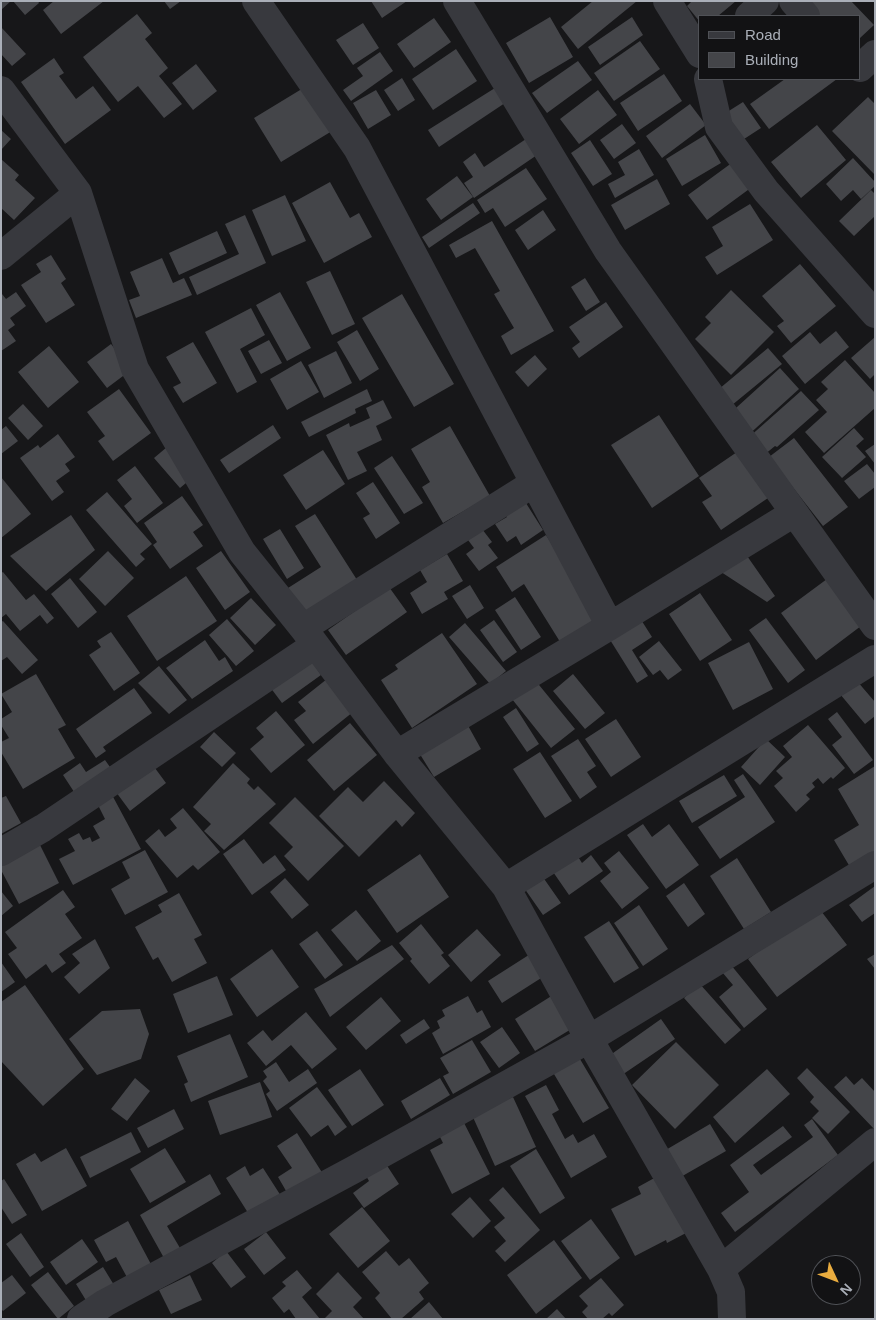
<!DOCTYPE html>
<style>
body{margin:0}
#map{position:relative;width:876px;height:1320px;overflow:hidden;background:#171719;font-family:Arial,sans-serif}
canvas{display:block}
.frame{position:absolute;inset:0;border:2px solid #aaafb8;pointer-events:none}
.legend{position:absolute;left:698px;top:15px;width:162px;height:65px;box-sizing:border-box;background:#121214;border:1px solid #4f5156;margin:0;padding:6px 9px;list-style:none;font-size:15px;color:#aaafb8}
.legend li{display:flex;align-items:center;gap:10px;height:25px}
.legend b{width:25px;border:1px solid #4f5156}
.north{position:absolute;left:811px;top:1255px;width:50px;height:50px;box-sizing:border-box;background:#121214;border:1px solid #4f5156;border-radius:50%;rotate:133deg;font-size:14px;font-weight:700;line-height:20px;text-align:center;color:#aaafb8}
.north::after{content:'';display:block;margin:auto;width:18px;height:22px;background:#e9ac3f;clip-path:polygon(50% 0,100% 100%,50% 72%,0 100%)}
</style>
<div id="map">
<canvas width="876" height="1320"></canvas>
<div class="frame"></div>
<ul class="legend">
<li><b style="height:6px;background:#38393e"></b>Road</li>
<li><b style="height:14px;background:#444549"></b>Building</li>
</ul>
<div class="north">N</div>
</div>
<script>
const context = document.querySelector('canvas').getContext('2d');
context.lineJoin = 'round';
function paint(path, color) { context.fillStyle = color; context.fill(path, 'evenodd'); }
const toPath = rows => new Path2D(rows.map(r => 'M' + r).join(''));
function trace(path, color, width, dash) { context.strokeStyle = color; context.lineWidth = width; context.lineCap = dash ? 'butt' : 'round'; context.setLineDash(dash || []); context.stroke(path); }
paint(toPath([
 [1,1,11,1,1,10],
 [13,1,38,1,39,3,25,15],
 [54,1,104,1,61,34,43,10],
 [164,1,181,1,170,9],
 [371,1,407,1,382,18],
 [593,1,637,1,578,49,561,27],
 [692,1,736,1,718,16,700,16,700,22,687,6],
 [802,1,851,1,874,25,860,38,860,16,816,16],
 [137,14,152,33,145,39,168,68,159,76,182,104,164,118,138,86,118,102,83,57],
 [550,17,573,57,529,83,506,43],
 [632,17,643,35,600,65,588,47],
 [434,18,451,42,414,68,397,44],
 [363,23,379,48,353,65,336,40],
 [1,27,26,54,12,66,1,54],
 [640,41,660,69,614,101,594,73],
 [456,49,477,81,433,110,412,79],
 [380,52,393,71,351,101,343,90,363,76,357,68],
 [54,58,64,73,59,76,76,99,93,86,111,110,65,144,21,82],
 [578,61,592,80,547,113,532,93],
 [196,64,217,91,193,110,172,83],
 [664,74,682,101,638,131,620,103],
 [402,78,415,100,398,111,384,90],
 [785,79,837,79,769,129,750,104],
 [305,87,332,131,281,162,254,118],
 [495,88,505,103,439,147,428,130],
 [376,90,391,115,368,129,353,103],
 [598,90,617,115,579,144,560,119],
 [868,97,875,104,875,175,832,131],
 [743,102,761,128,741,141,724,114],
 [690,104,706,125,662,158,646,136],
 [622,124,636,143,614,159,600,140],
 [817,125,846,160,801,198,771,162],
 [1,130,11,139,1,150],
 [705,135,721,163,682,186,666,159],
 [526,139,537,155,474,198,464,183,473,177,463,162,475,153,484,167],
 [590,140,612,174,593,186,571,153],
 [639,149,654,175,615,198,608,184,625,175,618,162],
 [853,158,875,182,875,186,861,199,853,190,841,201,826,184],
 [1,159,19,175,15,180,35,198,14,220,1,208],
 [733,162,752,187,707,220,688,195],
 [526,168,547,199,505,227,493,208,485,213,477,200],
 [457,176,473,197,441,220,426,199],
 [657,179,670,204,625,230,611,205],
 [330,182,350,218,359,213,372,237,324,263,292,203],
 [871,190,875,194,875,216,854,236,839,221],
 [285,195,306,241,272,256,252,210],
 [473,203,480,213,429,248,422,237],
 [750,204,773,240,717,275,705,257,723,246,712,227],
 [543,210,556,230,528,250,515,230],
 [245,215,266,263,197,295,189,277,239,254,225,224],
 [492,221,554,331,511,355,501,336,514,328,494,294,500,291,475,248,456,258,449,245],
 [217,231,227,253,179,275,169,253],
 [51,255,66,279,61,283,75,305,46,323,21,285,41,272,36,264],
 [162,258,173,283,184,278,192,295,136,318,129,300,140,296,130,272],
 [800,264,836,306,791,343,777,326,784,321,762,296],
 [330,271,355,324,332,335,306,282],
 [585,278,600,302,586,311,571,287],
 [731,290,774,332,731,375,695,339,711,323,705,317],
 [16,292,26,306,10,318,15,325,8,330,16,341,1,351,1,295,2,294,6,299],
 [280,292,311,348,287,361,256,305],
 [402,294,454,384,414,407,362,318],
 [606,302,623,327,579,358,572,348,580,342,569,327],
 [251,308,265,335,240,349,257,382,237,393,205,332],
 [357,330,379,369,360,381,337,342],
 [836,331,849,347,805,384,782,356,810,332,820,344],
 [875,337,875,374,870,379,851,358],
 [269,340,282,363,261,374,248,351],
 [193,342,217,383,183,403,173,387,181,383,166,357],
 [111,344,131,370,107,388,87,362],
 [49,346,79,382,48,408,18,372],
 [768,348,782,364,726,410,713,394],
 [336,351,352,383,324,398,308,365],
 [535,355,547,369,528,387,515,372],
 [845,360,875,393,875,408,824,453,805,432,827,412,816,400,828,389,821,382],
 [301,361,319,392,287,410,270,379],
 [780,368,799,389,745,438,726,417],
 [119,389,151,433,113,461,98,441,105,436,87,412],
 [367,389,372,401,355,409,356,413,309,437,301,422],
 [801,391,819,410,777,447,775,446,764,455,748,438],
 [383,400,392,418,376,426,382,440,357,452,367,471,348,480,326,435,349,423,350,427,370,418,366,408],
 [23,404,43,426,28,440,8,418],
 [659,415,699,476,652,508,611,445],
 [273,425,281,438,229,473,220,460],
 [6,426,18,441,1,454,1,430],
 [450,426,490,496,443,523,422,487,430,482,411,449],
 [854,428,864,439,856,446,866,457,842,478,822,457],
 [58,434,75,457,65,464,70,471,56,481,64,492,52,501,20,458,38,445,40,448],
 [794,438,848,507,823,526,769,457],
 [875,444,875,464,865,451],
 [167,447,192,478,180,488,154,458],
 [323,450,345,484,306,510,283,475],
 [737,452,768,498,721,530,702,502,712,496,699,478],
 [392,456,423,503,404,514,374,468],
 [867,464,875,474,875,487,859,499,844,481],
 [135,466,163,503,137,523,124,506,132,499,117,480],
 [1,477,31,514,1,538],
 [373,482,400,523,376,539,363,518,370,514,356,493],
 [107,492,152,544,140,554,145,559,136,567,86,510],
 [182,496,203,525,193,532,203,546,170,569,153,545,157,542,144,523],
 [524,500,543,530,521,545,516,536,507,542,495,524,507,517,504,512],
 [315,514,359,583,307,617,288,588,321,567,295,526],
 [71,515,95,550,46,591,10,556],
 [280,529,304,568,287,579,263,539],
 [482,529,492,542,488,545,498,558,479,571,466,554,474,548,468,540],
 [546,535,601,620,562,645,524,584,512,592,496,567],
 [108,551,134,578,105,606,79,579],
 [221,551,250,592,225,610,196,568],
 [745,553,775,596,767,602,718,570],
 [447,554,463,581,444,592,448,599,422,614,410,593,427,582,420,570],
 [3,572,26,600,34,594,54,618,47,624,40,615,20,631,6,614,1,618,1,573],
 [186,576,217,621,157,661,127,616],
 [70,578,97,612,78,628,51,594],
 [827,579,861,626,816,660,781,613],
 [470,585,484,608,467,619,452,596],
 [389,587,407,612,346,655,328,630],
 [700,593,732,640,700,661,669,614],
 [515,597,541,637,521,650,495,610],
 [251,598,276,625,255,645,230,618],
 [638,615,652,637,632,650,648,676,637,683,607,635],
 [766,618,805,670,788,683,749,630],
 [227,619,254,651,236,666,209,635],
 [494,620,517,652,503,662,480,630],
 [3,621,38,660,22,674,7,657,1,661,1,622],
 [465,623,506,671,490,684,449,637],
 [111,632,140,673,114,691,89,655,101,647,97,641],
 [442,633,477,684,412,728,381,680,398,669,395,665],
 [205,640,219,661,225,657,233,671,192,699,166,668],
 [659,641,682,670,668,680,660,670,653,675,639,657],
 [749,642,773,689,733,710,708,663],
 [310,658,321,675,282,703,270,687],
 [159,666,187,700,169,714,138,683],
 [36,674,66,725,58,729,75,758,23,789,1,752,1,742,9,738,1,725,1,719,12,712,1,694],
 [573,674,605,713,585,729,553,691],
 [327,679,353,712,313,744,294,720,306,711,298,702],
 [535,680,575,729,551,748,512,699],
 [857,681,875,702,875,716,865,724,840,694],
 [134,688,152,713,103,747,106,751,96,758,76,729],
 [516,708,539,744,527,752,503,717],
 [276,711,305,745,271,773,250,749,264,737,256,728],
 [837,712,873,760,854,774,832,745,842,737,828,719],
 [616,719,641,757,611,777,585,739],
 [466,722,481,749,434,777,418,751],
 [350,723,377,755,334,791,307,760],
 [808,725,845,768,833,779,831,777,823,784,818,778,812,783,815,787,806,795,810,799,796,812,774,786,783,778,776,771,792,757,783,746],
 [214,732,236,753,222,767,200,747],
 [578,739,596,766,587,772,597,787,580,799,551,756],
 [766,739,785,757,760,785,741,767],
 [540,752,572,801,545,818,513,769],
 [105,760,115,774,78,798,63,775,80,763,86,772],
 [233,763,250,779,247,783,254,790,258,786,276,804,224,850,204,831,211,824,193,807],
 [152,764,166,783,130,811,116,792],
 [875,766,875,852,850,867,834,840,859,825,838,789],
 [743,774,775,822,720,859,698,827,745,797,734,780],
 [724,775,737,796,692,823,679,801],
 [384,781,415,813,402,827,396,820,359,857,319,816,348,787,363,802],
 [111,793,141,849,73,885,59,859,75,851,68,839,79,833,83,840,90,837,92,842,100,838,93,826,105,819,96,801],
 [6,796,21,823,1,834,1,798],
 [295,797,344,846,308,881,284,856,293,847,269,823],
 [183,808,220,852,198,870,193,865,177,878,145,841,159,829,165,837,177,828,170,819],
 [643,824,652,837,669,824,699,865,666,889,627,835],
 [37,839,59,883,19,904,1,870,1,857],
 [244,839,263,864,275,855,286,870,252,895,223,854],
 [145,850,168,892,125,915,111,889,130,878,122,862],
 [619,851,649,888,622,909,600,881,611,872,604,863],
 [575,852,582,863,591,855,603,871,569,895,551,869],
 [420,854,449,897,397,933,367,890],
 [737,858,771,912,744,929,710,876],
 [540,873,561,903,543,915,522,885],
 [285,878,309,905,292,919,270,892],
 [684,883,705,914,688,927,666,896],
 [875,886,875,913,862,922,849,905],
 [63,890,75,907,65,914,82,938,59,954,66,963,52,973,46,964,26,979,8,954,17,948,5,932],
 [1,891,13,906,1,916],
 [179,893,202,935,194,939,207,963,172,982,158,957,153,960,135,927,162,912,158,905],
 [639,905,668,949,643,966,614,923],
 [818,907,847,945,777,997,748,959],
 [356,910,381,941,357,961,331,930],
 [609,921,639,968,614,983,584,937],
 [421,924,444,953,441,955,450,966,429,984,410,961,412,959,399,943],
 [477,929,501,955,471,982,448,955],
 [317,931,343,965,325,979,299,944],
 [95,939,110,968,79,994,64,977,80,963,72,954],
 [392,945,404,959,330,1017,314,989],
 [272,949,299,987,257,1017,230,979],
 [535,951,549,973,502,1003,488,981],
 [875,954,875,969,867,959],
 [1,962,15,982,1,992],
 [731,965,767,1009,744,1028,719,997,733,985,722,972],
 [217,976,233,1015,188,1033,173,994],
 [699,983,741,1030,725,1044,684,998],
 [25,985,84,1069,43,1106,1,1061,1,1002],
 [553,995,573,1028,535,1051,515,1019],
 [468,996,477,1013,482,1010,491,1027,443,1054,432,1033,440,1028,437,1021,445,1016,442,1010],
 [381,997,401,1021,366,1050,346,1027],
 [140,1009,149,1034,141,1059,97,1075,69,1039,102,1011],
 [306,1012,337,1049,312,1069,291,1045,266,1066,247,1043,263,1030,272,1041],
 [424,1019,430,1028,406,1044,400,1035],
 [661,1019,675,1039,619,1077,606,1058],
 [502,1027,520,1053,499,1068,480,1042],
 [230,1034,248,1077,191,1102,184,1084,188,1082,177,1056],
 [472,1040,491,1072,453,1094,443,1076,449,1073,440,1058],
 [676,1042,719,1085,675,1129,632,1085],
 [577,1054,609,1108,583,1123,551,1069],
 [276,1062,289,1082,308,1069,317,1083,277,1111,266,1094,270,1091,263,1081,267,1077,263,1071],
 [807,1068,850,1112,828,1134,812,1118,819,1111,810,1102,814,1097,797,1078],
 [360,1069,384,1105,352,1126,328,1090],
 [767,1069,790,1094,735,1143,713,1117],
 [846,1076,854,1085,862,1078,875,1092,875,1130,834,1087],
 [135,1078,150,1091,127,1121,111,1109],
 [440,1078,450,1095,411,1119,401,1101],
 [260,1082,272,1117,220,1135,208,1101],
 [546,1085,559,1110,552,1114,565,1139,573,1134,578,1143,594,1134,607,1157,571,1178,525,1096],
 [317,1087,347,1127,335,1136,328,1125,311,1137,289,1108],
 [513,1097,536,1147,495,1166,472,1115],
 [174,1109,184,1129,148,1148,137,1128],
 [460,1115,490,1174,452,1194,430,1150,443,1143,435,1127],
 [812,1119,838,1155,735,1232,721,1213,749,1192,730,1165,783,1126,792,1137,753,1165,761,1175,813,1137,804,1125],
 [710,1124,726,1151,679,1178,664,1151],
 [131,1132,141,1152,90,1178,80,1157],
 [297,1133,323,1174,289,1196,278,1177,292,1168,277,1146],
 [66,1148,87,1186,42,1211,16,1164,35,1153,41,1162],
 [165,1148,186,1182,150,1203,130,1169],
 [536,1149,565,1198,540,1214,510,1166],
 [384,1161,399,1184,364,1208,353,1193,369,1181,365,1174],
 [245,1166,250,1176,263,1168,281,1196,250,1216,226,1178],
 [210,1174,221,1194,167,1226,180,1248,164,1258,140,1215],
 [658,1176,686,1233,667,1243,666,1240,635,1256,611,1209,641,1194,638,1187],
 [4,1179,27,1215,12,1224,1,1207,1,1181],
 [503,1187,540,1230,505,1262,495,1251,506,1241,494,1227,505,1218,489,1200],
 [470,1197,491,1221,473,1238,451,1214],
 [362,1207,390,1241,358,1268,329,1234],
 [591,1219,620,1258,590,1280,561,1241],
 [128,1221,153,1268,129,1281,116,1257,106,1262,94,1240],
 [266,1232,286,1258,264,1275,244,1249],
 [21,1233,44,1267,30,1277,6,1244],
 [82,1239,98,1262,66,1285,50,1262],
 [554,1240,582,1278,536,1314,507,1275],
 [226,1251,246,1277,231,1288,212,1263],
 [386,1251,399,1266,409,1258,429,1283,419,1292,424,1299,401,1319,392,1319,375,1298,380,1293,362,1272],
 [103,1267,114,1285,87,1302,76,1284],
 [297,1270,312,1288,302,1297,320,1319,296,1319,289,1309,284,1313,272,1298,286,1286,282,1282],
 [48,1272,74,1306,58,1319,31,1285],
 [338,1272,362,1298,353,1307,364,1319,324,1319,332,1311,316,1294],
 [12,1275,26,1293,3,1311,1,1309,1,1283],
 [190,1275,202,1300,171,1314,159,1290],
 [601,1278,624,1305,612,1316,609,1313,602,1319,588,1319,582,1312,588,1306,579,1296],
 [429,1302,443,1319,410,1319],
 [557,1309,566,1319,546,1319]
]), '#444549');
trace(toPath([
 [256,1,357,148,610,626],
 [457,1,608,251,875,626],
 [667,1,700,54],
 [793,1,806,16],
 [749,16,765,1],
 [860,68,875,54],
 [708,79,719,127,766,191,875,314],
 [1,90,78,193,135,369,242,552,303,628,397,754,506,887,589,1039,721,1269,731,1292,732,1319],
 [1,256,78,193],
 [303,628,534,483],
 [397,754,610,626,794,513],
 [1,852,43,828,315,645],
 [506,887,875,659],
 [721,1269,875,1142],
 [81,1319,105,1303,353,1170,589,1039,875,865]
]), '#38393e', 28);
</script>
